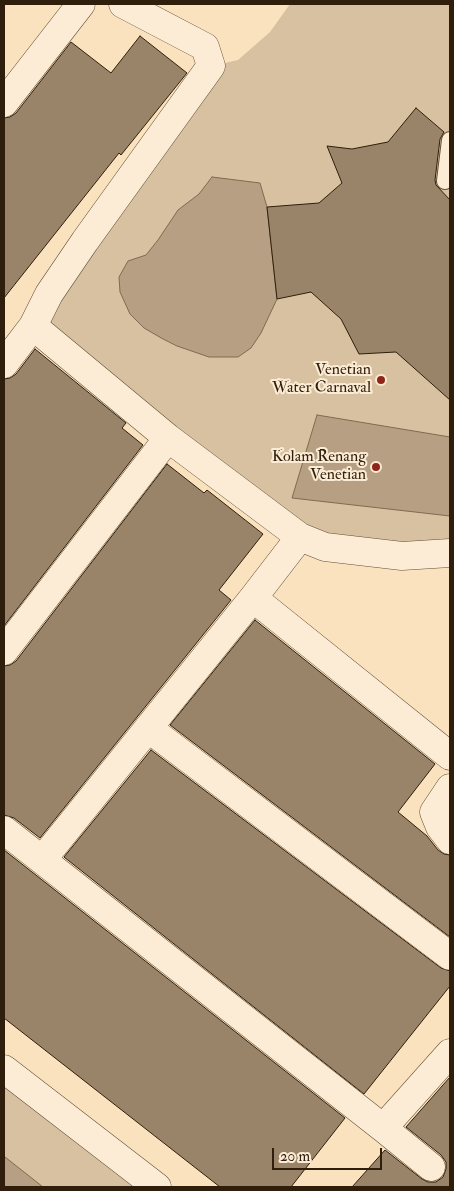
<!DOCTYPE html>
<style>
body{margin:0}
#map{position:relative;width:454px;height:1191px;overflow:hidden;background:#fbe2bf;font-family:"IM FELL Double Pica",serif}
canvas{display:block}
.frame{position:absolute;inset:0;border:5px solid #2f1e0b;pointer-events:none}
.scale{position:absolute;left:272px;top:1148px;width:110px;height:22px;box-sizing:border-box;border:2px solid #2f1e0b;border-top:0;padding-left:6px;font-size:15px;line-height:18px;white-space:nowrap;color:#2f1e0b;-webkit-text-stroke:4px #fcecd5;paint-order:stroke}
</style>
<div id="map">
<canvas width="454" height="1191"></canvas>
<div class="frame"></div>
<div class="scale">20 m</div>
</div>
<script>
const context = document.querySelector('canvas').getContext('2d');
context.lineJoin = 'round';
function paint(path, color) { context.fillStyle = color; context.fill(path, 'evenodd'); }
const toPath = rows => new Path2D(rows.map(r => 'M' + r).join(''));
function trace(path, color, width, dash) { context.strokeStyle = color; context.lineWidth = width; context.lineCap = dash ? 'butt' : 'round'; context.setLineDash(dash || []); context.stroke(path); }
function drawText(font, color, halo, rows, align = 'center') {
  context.font = font + ' "IM FELL Double Pica",serif'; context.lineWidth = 4; context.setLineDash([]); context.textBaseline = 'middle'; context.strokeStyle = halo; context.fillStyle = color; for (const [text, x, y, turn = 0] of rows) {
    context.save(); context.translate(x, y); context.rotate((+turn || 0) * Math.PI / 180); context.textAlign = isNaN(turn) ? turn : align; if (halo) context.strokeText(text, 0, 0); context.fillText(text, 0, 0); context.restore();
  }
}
paint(toPath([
 [290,4,450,4,450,553,325,547,33,326,211,66,238,60,270,32],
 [4,1069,157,1187,4,1187]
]), '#d8c1a0');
const water = toPath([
 [212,177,260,183,267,207,277,299,261,333,251,348,238,357,209,357,177,346,163,339,144,328,130,314,120,292,119,277,128,261,146,255,158,240,178,210,199,194,212,177],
 [317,415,450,437,450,516,292,498,317,415],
 [4,1156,5,1157,43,1187,4,1187,4,1156]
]);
paint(water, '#b69f82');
trace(water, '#806b52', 1);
const building = toPath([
 [140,36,187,73,121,155,119,153,4,298,4,118,10,117,16,113,71,42,111,73,140,36],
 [416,108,444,132,440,139,435,180,436,185,450,200,450,400,396,352,359,354,341,319,311,292,277,299,267,207,319,203,342,183,327,146,352,149,388,142,416,108],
 [35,349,126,423,122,428,143,445,4,626,4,379,10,378,16,374,35,349],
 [167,464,204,493,207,490,263,534,219,590,231,600,40,838,14,818,4,815,4,666,10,665,16,661,167,464],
 [255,620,435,764,398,812,427,836,438,850,444,854,450,855,450,937,170,725,255,620],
 [151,750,441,968,450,971,450,986,364,1094,64,857,151,750],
 [4,850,345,1118,291,1187,220,1187,4,1018,4,850],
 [450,1077,450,1187,352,1187,385,1150,422,1179,428,1182,436,1182,443,1177,446,1169,446,1162,441,1155,406,1127,450,1077]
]);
paint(building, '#998469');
trace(building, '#2f1e0b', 1);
const lane = toPath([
 [445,181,450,140]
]);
const street = toPath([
 [4,103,81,4],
 [33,326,168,438,300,537,325,547,402,556,450,553],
 [4,364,33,326,49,294,85,241,211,66,205,47,123,4],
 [253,598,450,756],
 [4,651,168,438],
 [148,728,450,956],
 [450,788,434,812,440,827,450,840],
 [4,830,383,1128,450,1053],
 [42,860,253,598,300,537],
 [4,1069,157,1187],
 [383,1128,431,1167]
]);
trace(lane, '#624f38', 18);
trace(street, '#624f38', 29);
trace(lane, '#fcecd5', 16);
trace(street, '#fcecd5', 28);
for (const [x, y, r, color] of [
 [381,380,5,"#8f2418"],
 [376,467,5,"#8f2418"]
]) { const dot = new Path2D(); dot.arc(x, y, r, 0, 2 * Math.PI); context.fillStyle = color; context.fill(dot); trace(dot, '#fcecd5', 2); }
drawText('16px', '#2f1e0b', '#fcecd5', [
 ["Venetian",371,371],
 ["Water Carnaval",371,389],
 ["Kolam Renang",366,458],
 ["Venetian",366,476]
], 'right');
</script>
